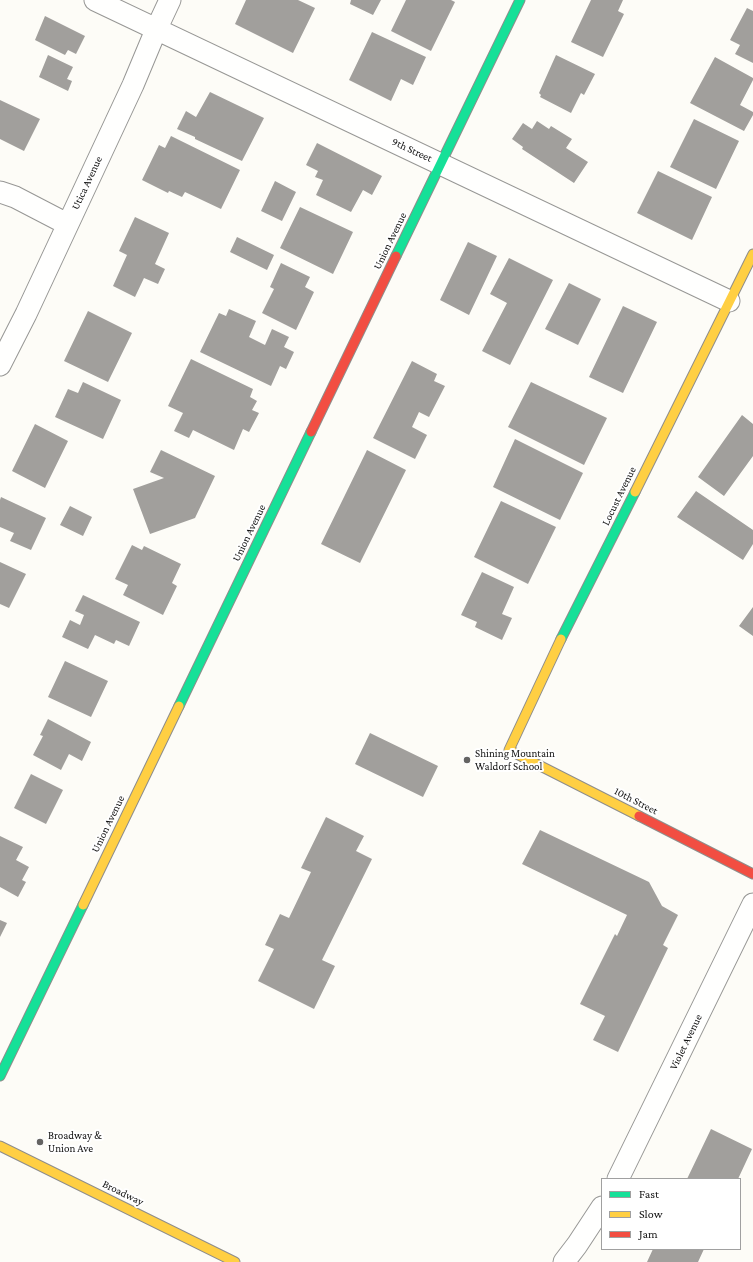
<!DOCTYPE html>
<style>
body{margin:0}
#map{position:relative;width:753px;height:1262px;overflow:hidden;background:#fdfcf7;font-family:"Crimson Pro",serif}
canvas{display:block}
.legend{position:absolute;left:601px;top:1178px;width:140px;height:72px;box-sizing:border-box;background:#fff;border:1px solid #a0a0a0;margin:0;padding:5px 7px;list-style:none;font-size:12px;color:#111}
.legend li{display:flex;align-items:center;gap:8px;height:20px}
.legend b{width:20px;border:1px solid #a0a0a0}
</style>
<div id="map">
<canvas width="753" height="1262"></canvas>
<ul class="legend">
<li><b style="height:5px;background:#16e098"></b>Fast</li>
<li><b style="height:5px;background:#ffcf43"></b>Slow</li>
<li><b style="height:5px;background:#f24e42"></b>Jam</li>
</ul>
</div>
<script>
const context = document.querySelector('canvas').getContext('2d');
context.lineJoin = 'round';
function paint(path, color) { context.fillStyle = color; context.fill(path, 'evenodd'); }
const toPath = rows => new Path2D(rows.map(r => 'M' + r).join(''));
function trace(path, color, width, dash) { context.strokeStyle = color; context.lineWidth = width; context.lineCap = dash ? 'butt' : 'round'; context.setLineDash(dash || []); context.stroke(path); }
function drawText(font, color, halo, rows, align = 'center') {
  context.font = font + ' "Crimson Pro",serif'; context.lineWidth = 4; context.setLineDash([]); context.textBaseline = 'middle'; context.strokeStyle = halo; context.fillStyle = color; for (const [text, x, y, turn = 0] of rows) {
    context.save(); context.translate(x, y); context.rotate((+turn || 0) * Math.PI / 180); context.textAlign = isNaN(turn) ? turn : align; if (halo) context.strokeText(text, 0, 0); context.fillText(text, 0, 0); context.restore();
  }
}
paint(toPath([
 [246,0,298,0,315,8,293,53,235,24],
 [351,0,381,0,373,15,350,4],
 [406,0,451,0,455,2,431,51,391,31],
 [591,0,623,0,618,11,624,14,603,57,571,42],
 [747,8,753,11,753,63,735,54,740,45,730,40],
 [45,16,85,36,76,54,68,50,65,55,35,40],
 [372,32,426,57,413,85,401,79,391,101,349,80],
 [48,55,73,67,67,79,72,81,68,91,39,77],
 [556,55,595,74,584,95,581,93,571,113,540,97,541,95,539,93],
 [715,57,753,78,753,80,740,105,753,112,753,115,744,131,690,103],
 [210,92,264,118,242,161,195,139,195,137,177,129,186,111,196,117],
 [0,100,40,119,24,151,0,139],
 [694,119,739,141,716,189,670,167],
 [537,121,549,129,551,126,572,139,566,148,588,162,574,183,522,149,523,147,512,139,523,123,532,129],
 [171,136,240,170,221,209,185,192,182,197,169,191,168,193,142,180,159,145,165,148],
 [317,143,382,176,372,195,363,190,351,212,316,195,323,180,315,177,318,171,306,165],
 [658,171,712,197,692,240,637,213],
 [275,181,296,192,282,221,261,211],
 [300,207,353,232,333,274,280,248],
 [135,217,169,233,155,264,165,269,158,284,144,278,135,297,113,286,127,255,119,251],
 [237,237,274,255,267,270,230,252],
 [468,242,497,256,469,315,440,300],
 [509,258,553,280,510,365,482,351,507,303,490,294],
 [281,263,310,277,305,287,314,292,296,330,262,313,274,289,270,287],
 [569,283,601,299,578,345,545,329],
 [623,306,657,322,623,393,589,377],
 [229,309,256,321,249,337,265,345,272,329,289,337,284,347,294,352,286,369,280,366,271,386,200,352,219,313,226,316],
 [88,311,132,333,108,382,64,361],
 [191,359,253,389,250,397,257,401,252,410,259,413,249,432,243,429,234,450,193,430,189,438,174,431,183,413,168,406],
 [412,361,437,374,434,381,445,386,429,417,419,412,412,427,427,435,415,459,373,438],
 [83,382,121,400,103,439,55,417,68,389,78,393],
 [531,382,607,418,584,465,508,427],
 [742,415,753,424,753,456,724,496,698,477],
 [35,424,68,441,45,488,12,471],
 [515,439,583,473,560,520,493,487],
 [161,450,215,476,195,518,150,534,133,489,164,478,150,472],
 [367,450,406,470,360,563,321,544],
 [696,491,753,530,753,544,743,560,677,517],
 [1,497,46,518,31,550,10,541,14,533,0,527,0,500],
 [501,501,556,527,528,584,474,557],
 [70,506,92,517,83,536,60,525],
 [132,545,142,550,144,546,181,564,172,583,177,586,163,615,123,595,128,585,115,579],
 [0,562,26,574,9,608,0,604],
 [482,572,514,587,502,614,512,618,502,640,475,627,477,622,461,615],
 [83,595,140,622,129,646,116,640,114,644,95,635,88,649,62,637,70,620,80,625,84,615,75,611],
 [753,607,753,636,739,626],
 [65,661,108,681,91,717,48,697],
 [48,719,91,742,82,761,69,754,61,770,33,755,43,736,40,735],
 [370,733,438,766,423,797,355,764],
 [31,774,63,790,46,824,14,808],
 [326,817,364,836,356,851,372,859,322,960,335,966,314,1009,258,981,274,949,265,945,280,914,289,918,311,872,301,868],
 [540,830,649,882,662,906,678,915,663,945,668,948,618,1052,593,1040,605,1016,580,1004,615,934,617,936,627,915,522,864],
 [0,836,23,847,16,860,29,867,22,880,26,882,18,897,0,887],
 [0,920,7,923,0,937],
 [711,1129,752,1149,738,1179,687,1179],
 [653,1249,704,1249,698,1262,647,1262]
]), '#a19f9c');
const street = toPath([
 [95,0,729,301],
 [0,192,15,197,67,224],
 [0,365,26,314,133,85,156,30,170,0],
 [618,1179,753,904],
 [564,1262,577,1245,602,1207]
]);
const fast = toPath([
 [396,256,520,0],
 [561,639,635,492],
 [179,706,311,432],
 [0,1076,83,905]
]);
const slow = toPath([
 [635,492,753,254],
 [561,639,509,750,639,816],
 [83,905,179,706],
 [0,1146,235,1262]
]);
const jam = toPath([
 [311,432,396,256],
 [639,816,753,874]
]);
trace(street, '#979795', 23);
trace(fast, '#8e8d8b', 11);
trace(slow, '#8e8d8b', 11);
trace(jam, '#8e8d8b', 11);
trace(street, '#fffffe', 21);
trace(fast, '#16e098', 9);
trace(slow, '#ffcf43', 9);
trace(jam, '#f24e42', 9);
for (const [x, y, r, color] of [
 [467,760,4,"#646362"],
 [40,1142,4,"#646362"]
]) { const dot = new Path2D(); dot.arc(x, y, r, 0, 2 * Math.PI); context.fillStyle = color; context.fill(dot); trace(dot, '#fff', 1.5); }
drawText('11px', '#111', '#fff', [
 ["9th Street",412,150,25],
 ["Utica Avenue",87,183,-65],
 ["Union Avenue",390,241,-64],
 ["Locust Avenue",619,496,-64],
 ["Union Avenue",249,533,-64],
 ["10th Street",636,801,27],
 ["Union Avenue",108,824,-64],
 ["Violet Avenue",686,1042,-64],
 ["Broadway",123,1193,26]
]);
drawText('11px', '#111', '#fff', [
 ["Shining Mountain",475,754],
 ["Waldorf School",475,767],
 ["Broadway &",48,1136],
 ["Union Ave",48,1149]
], 'left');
</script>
